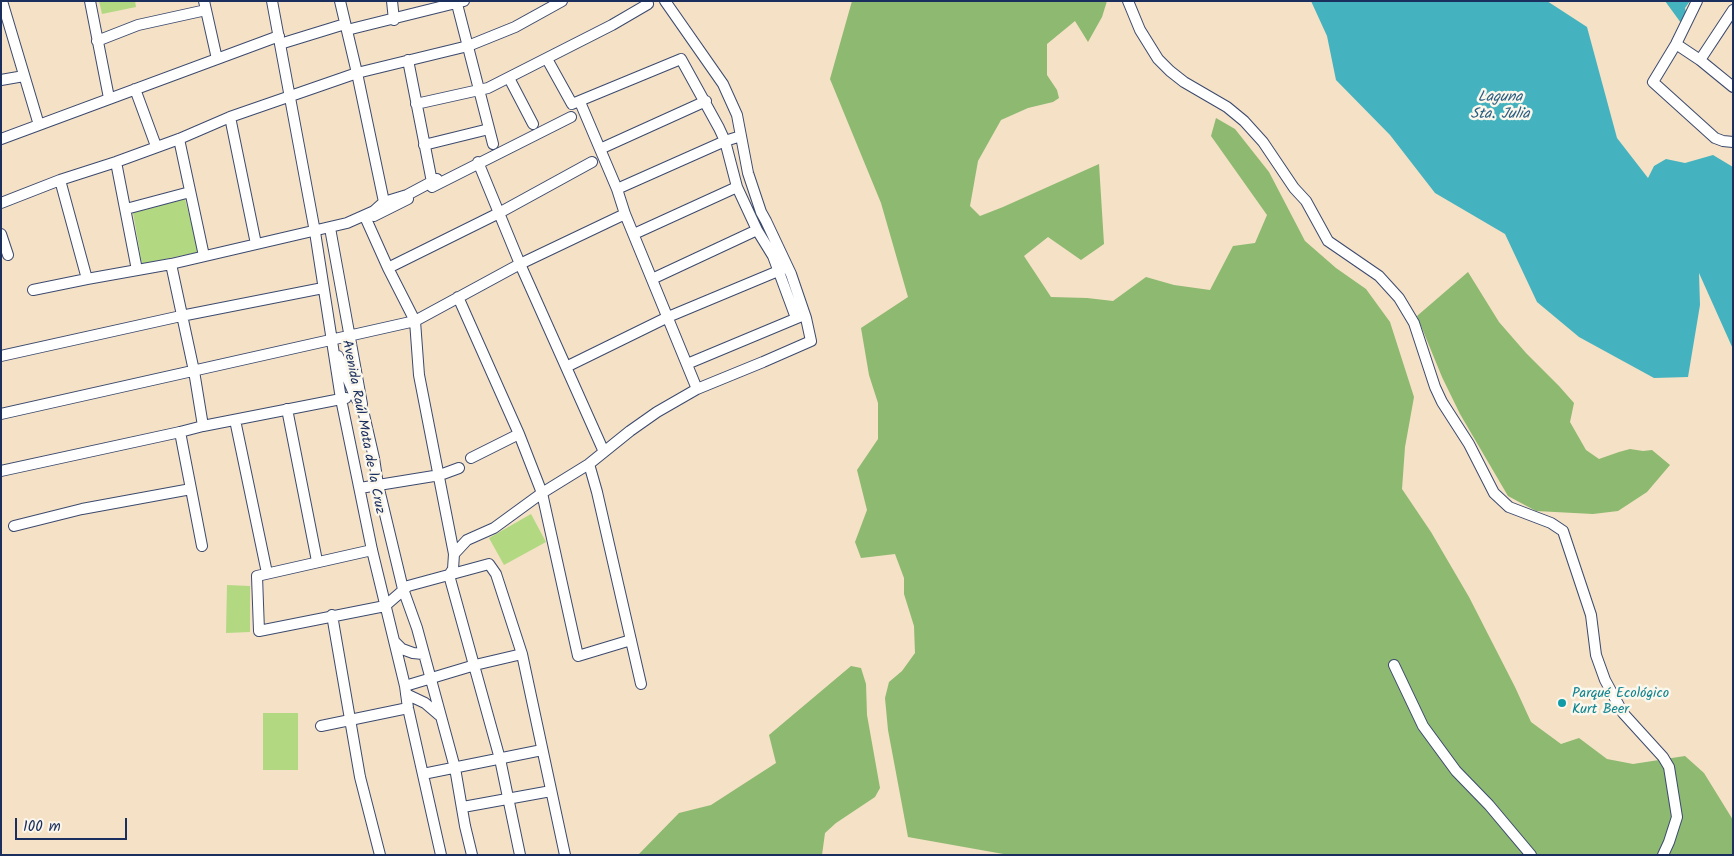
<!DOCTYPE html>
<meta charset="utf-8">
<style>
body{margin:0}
#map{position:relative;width:1734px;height:856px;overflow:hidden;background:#f4e1c6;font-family:Kalam,sans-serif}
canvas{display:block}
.frame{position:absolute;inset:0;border:2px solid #1b2f5e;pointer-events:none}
.scale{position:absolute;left:15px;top:818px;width:112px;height:22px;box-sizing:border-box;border:2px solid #1b2f5e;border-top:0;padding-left:6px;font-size:15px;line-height:18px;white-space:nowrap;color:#1b2f5e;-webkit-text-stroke:4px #fbf7ec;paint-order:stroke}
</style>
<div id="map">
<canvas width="1734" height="856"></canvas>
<div class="frame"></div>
<div class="scale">100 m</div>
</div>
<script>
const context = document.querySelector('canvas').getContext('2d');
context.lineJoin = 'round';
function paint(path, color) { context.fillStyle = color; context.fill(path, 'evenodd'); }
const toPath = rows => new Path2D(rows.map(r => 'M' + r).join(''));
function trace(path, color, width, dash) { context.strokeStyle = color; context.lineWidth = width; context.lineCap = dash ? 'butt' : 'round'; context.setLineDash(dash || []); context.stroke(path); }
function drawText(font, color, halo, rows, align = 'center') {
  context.font = font + ' Kalam,sans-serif'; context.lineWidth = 5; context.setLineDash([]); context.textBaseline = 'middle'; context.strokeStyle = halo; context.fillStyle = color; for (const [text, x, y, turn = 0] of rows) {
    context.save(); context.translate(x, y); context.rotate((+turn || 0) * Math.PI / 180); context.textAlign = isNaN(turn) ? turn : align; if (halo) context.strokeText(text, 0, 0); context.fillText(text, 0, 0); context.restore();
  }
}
paint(toPath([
 [99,1,135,1,136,7,102,14],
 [185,199,199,252,142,264,133,213],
 [531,514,546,542,504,565,489,538],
 [227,585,250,586,250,632,226,633],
 [263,713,298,713,298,770,263,770]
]), '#b2d982');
paint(toPath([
 [852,1,1107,1,1102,17,1088,42,1075,21,1047,44,1047,75,1057,90,1059,98,1053,102,1028,108,1001,120,978,161,970,206,980,216,1003,207,1099,164,1104,244,1081,260,1048,237,1024,256,1051,297,1087,298,1113,301,1146,277,1174,285,1210,290,1233,246,1255,243,1267,215,1211,136,1216,118,1235,129,1269,172,1305,241,1336,268,1366,289,1390,322,1414,397,1405,447,1402,489,1431,532,1469,597,1515,687,1531,722,1561,744,1579,738,1607,759,1633,764,1685,756,1704,773,1733,820,1733,855,1009,855,908,837,888,730,885,698,889,682,902,671,915,653,914,626,904,594,904,578,895,554,861,558,855,542,867,510,857,470,878,439,878,403,869,375,861,328,908,297,881,203,830,79],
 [1468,272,1499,322,1526,353,1559,386,1574,403,1570,422,1586,450,1599,459,1619,452,1630,449,1643,451,1652,450,1670,465,1647,492,1618,511,1593,514,1536,511,1508,496,1460,414,1442,377,1417,316],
 [851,666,861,668,866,684,867,715,880,788,875,797,836,823,825,833,822,855,638,855,679,813,711,805,776,763,769,735]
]), '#8db970');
paint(toPath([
 [1311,1,1547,1,1587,27,1617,138,1648,178,1654,166,1666,159,1685,163,1713,155,1733,167,1733,349,1699,273,1700,305,1688,377,1654,378,1579,337,1537,302,1505,234,1435,193,1390,135,1336,80,1327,36],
 [1665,1,1690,1,1685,8,1686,13,1681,23]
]), '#44b3bf');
const minor = toPath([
 [2,1,39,125],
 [90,1,109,98],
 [204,1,217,59],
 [272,1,315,232,341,399,372,550,405,686,408,708,441,855],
 [340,1,357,73,384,202],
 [392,1,394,20],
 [1128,1,1140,30,1158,59,1170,71,1184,82,1227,107,1244,121,1263,142,1294,188,1306,201,1328,241,1379,276,1399,298,1414,323,1435,387,1442,402,1469,444,1494,493,1509,507,1551,523,1563,531,1591,615,1596,655,1605,680,1623,713,1663,757,1669,767,1677,817,1669,842,1663,855],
 [1697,1,1676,44,1653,82,1715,138,1723,141,1733,142],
 [457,4,493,144],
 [347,30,464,1],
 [97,41,138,25,206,10],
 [280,44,345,24],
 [1676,44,1700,60,1733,87],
 [547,59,572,104,681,59,719,128,725,141,737,187,757,230,773,256,796,318],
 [408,60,432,182],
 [1700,60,1733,10],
 [509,78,533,124],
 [1,80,24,76],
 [135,89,156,146],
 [580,102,617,189,625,214,697,389],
 [416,104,488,88,612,25,648,4,647,1],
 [230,117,256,244],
 [1,139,279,36],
 [179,139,204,256],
 [424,145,489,129],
 [600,149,706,101],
 [116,162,137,270],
 [478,162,520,264,604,452],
 [60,180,87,279],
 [432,187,571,117],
 [617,189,725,141,741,136],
 [1,203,60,180,116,162,179,139,230,117,357,73,468,46,515,27,562,1],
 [126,209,190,192],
 [374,216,408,199],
 [366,219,388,268,415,321,419,375,454,554,453,569,449,575,500,759,520,855],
 [330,228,362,404],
 [1,234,8,255],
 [634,234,737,187],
 [171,264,194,371,203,426],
 [388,268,499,213,592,162],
 [652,279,757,230],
 [33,290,87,279,171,264,347,223,374,211,384,202,407,195,437,179],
 [458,297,519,434,542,493,578,656,631,640],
 [1,356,181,316,323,288],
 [338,356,355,396,363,410,374,458,378,485,403,589,417,628,455,768,465,826,472,855],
 [687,364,802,316],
 [566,367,668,317,783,269],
 [287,409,317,561],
 [1,414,415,321,520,264,625,214],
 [235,420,267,573],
 [180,432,202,546],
 [471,458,519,434],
 [589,464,597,492,641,684],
 [1,471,180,432,203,426,346,398],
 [360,488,440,475,459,468],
 [14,526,82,509,191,489],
 [372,550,257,576,259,631,385,606,408,586,489,564,496,574,522,654,565,855],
 [454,554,467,540,494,528,542,493,589,464,630,431,657,412,697,389,763,362,811,341,806,318,791,274,766,221,761,212,748,173,737,115,723,84,665,1],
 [332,615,360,777,380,855],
 [394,641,402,649,413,653,423,654],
 [1394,665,1423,726,1456,771,1489,805,1531,855],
 [405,686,475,665,522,654],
 [406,694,425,703,439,715],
 [321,726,408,708],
 [423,774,542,750],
 [463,807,551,791]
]);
trace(minor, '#3c4a6e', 12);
trace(minor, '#fff', 10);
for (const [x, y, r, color] of [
 [1562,703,5,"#0f9aa8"]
]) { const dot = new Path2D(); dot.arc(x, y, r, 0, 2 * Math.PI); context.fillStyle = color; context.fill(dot); trace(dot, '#fbf7ec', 2); }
drawText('14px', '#1b2f5e', '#fbf7ec', [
 ["Avenida Raúl Mata de la Cruz",362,427,79]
]);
drawText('14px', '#0d838f', '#fbf7ec', [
 ["Parqué Ecológico",1572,695],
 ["Kurt Beer",1572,711]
], 'left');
drawText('italic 15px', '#295d80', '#fbf7ec', [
 ["Laguna",1500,98],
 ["Sta. Julia",1500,115]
]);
</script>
